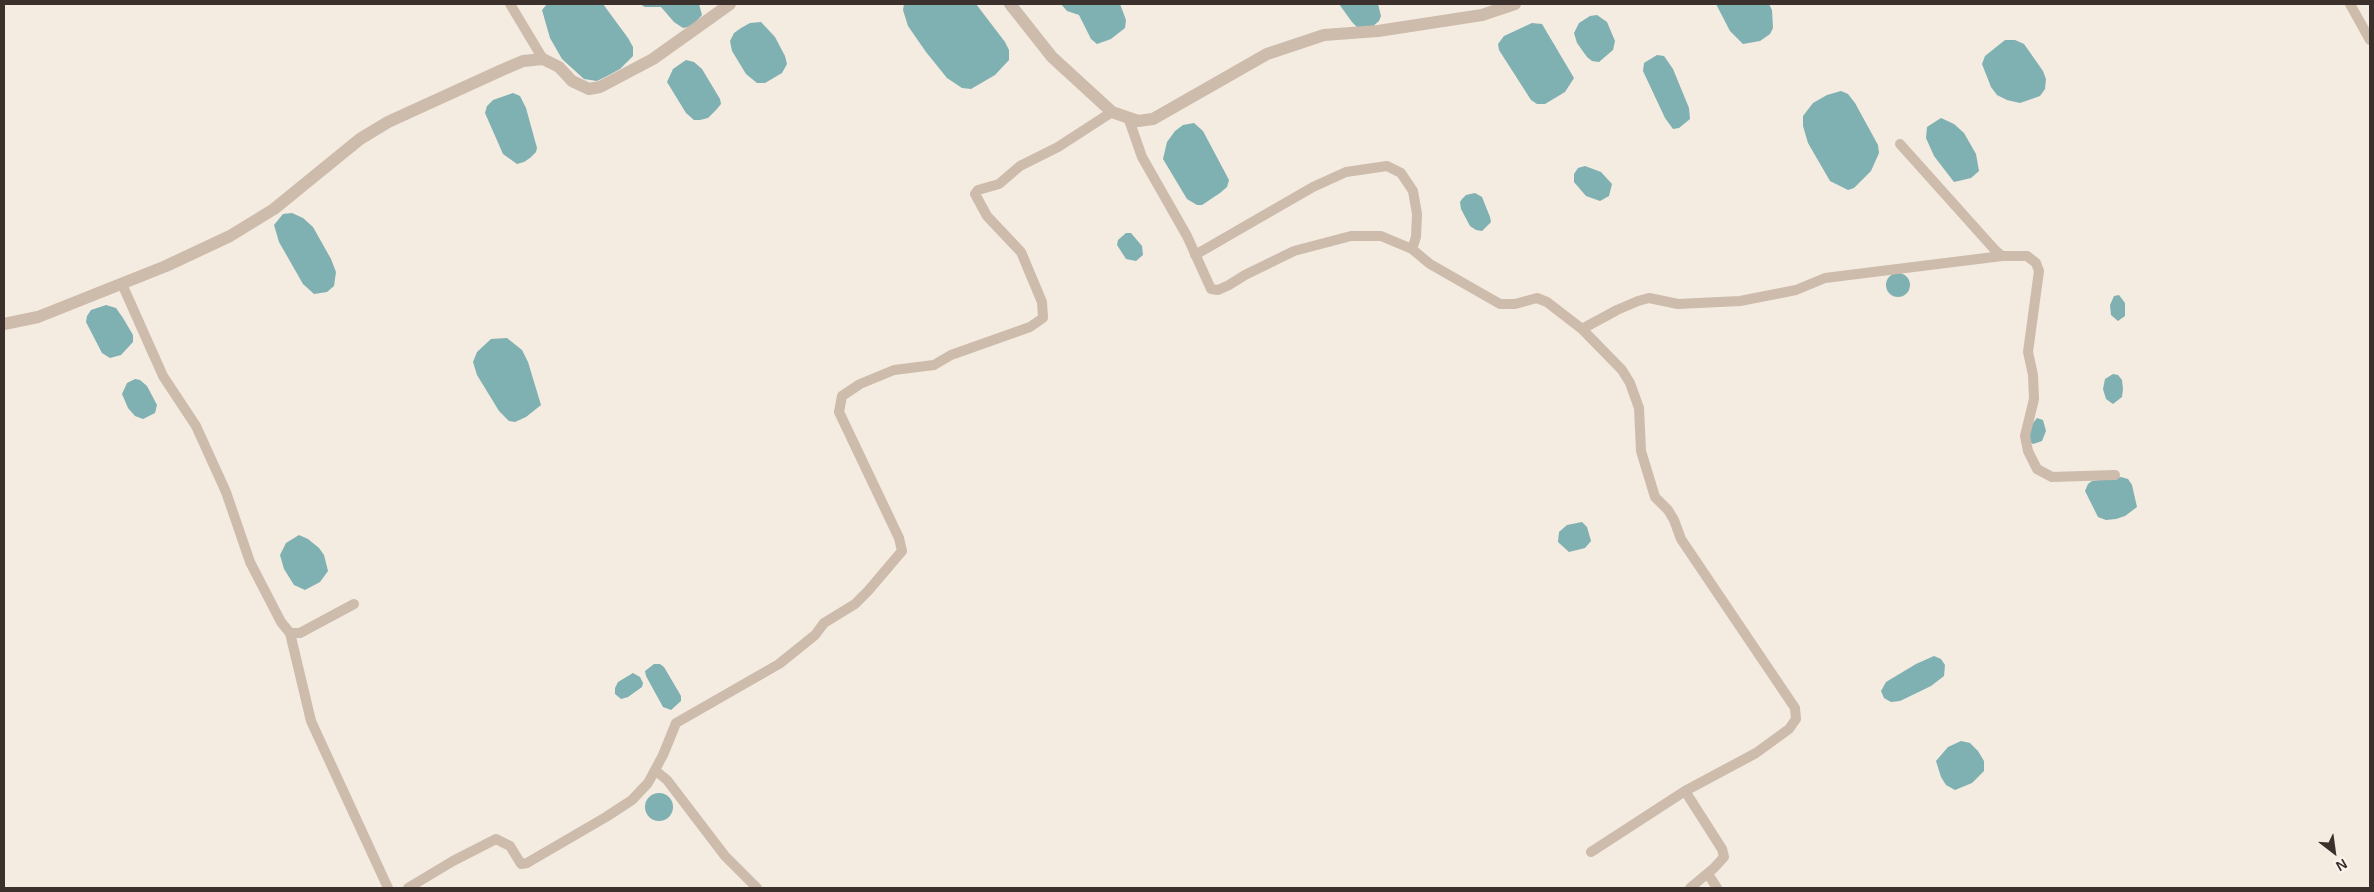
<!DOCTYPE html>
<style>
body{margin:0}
#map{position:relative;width:2374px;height:892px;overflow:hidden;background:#f4ebe1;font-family:Helvetica,sans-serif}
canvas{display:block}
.frame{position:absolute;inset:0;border:5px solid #3b302b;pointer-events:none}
.north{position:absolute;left:2309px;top:827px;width:50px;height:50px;-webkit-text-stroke:4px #fbf5ee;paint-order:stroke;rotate:150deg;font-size:14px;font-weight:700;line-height:20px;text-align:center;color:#3b302b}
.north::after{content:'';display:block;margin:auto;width:18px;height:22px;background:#3b302b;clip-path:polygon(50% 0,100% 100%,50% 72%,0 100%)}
</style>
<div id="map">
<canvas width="2374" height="892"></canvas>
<div class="frame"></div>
<div class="north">N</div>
</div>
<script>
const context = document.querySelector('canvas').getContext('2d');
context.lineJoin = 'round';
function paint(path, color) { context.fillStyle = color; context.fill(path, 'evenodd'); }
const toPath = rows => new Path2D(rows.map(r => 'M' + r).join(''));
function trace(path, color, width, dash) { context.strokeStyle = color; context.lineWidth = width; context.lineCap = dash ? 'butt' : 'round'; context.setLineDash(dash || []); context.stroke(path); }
paint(toPath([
 [547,4,603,4,628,38,633,47,633,56,620,69,607,76,597,81,584,79,562,59,550,38,542,10],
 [640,4,699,4,702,15,692,26,683,28,674,22,661,7,645,7],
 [904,4,976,4,1005,42,1009,50,1009,60,995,75,971,89,962,88,947,78,926,52,908,26,903,10],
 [1061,4,1120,4,1126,20,1125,28,1111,39,1097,44,1091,39,1079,15,1067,11],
 [1339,4,1378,4,1381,16,1379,21,1372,27,1358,28,1352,22],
 [1716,4,1769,4,1772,10,1773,28,1770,34,1760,41,1743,44,1730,31],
 [1597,15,1607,22,1615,41,1613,50,1599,62,1592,61,1587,57,1577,43,1574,33,1579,23,1590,16],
 [761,22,775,37,785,56,787,64,782,73,765,83,757,83,746,74,732,51,730,41,734,33,741,28,750,23],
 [1532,23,1542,24,1574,78,1565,92,1545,104,1537,104,1531,100,1499,50,1498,44,1504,36],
 [2005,40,2015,40,2024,44,2043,71,2046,79,2045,89,2040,96,2020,103,2007,100,1997,95,1991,87,1982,64,1985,56],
 [1657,55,1664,56,1673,69,1689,108,1690,119,1679,128,1673,129,1665,118,1643,71,1644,63],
 [686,60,694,62,702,69,720,99,721,104,716,110,708,118,700,120,694,120,686,113,667,82,673,69],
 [1841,91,1848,94,1855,103,1878,145,1879,153,1871,171,1854,188,1848,190,1830,181,1808,143,1803,126,1803,116,1813,103,1827,95],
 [513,93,520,96,526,108,537,148,536,152,530,158,524,162,517,164,503,154,485,113,487,106,493,100],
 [1941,118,1954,124,1964,133,1976,154,1979,171,1971,178,1954,182,1934,156,1926,138,1927,127],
 [1194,123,1203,131,1229,180,1227,187,1220,193,1202,205,1197,205,1187,199,1163,159,1167,142,1175,131,1183,125],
 [1585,166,1601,172,1612,184,1609,196,1600,201,1586,196,1574,182,1574,174,1578,168],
 [1475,193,1482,197,1490,217,1491,222,1482,231,1476,230,1470,226,1461,209,1460,202,1462,199,1466,195],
 [292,213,303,218,313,227,331,259,336,272,334,286,327,292,314,294,303,284,279,242,274,225,283,214],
 [1126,233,1131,233,1142,246,1143,255,1136,261,1126,259,1117,245,1118,240],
 '1886 285a12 12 0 1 1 24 0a12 12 0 1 1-24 0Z',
 [2119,295,2125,303,2125,316,2118,321,2111,315,2110,305,2114,296],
 [106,305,116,308,123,318,133,335,133,342,121,355,110,358,102,353,86,322,87,316,91,310],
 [507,338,522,350,528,362,541,405,526,417,515,422,509,421,499,411,477,375,473,362,477,352,491,339],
 [2113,374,2118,375,2122,380,2123,389,2122,397,2113,404,2106,399,2103,389,2105,379],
 [135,379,140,380,147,386,157,405,155,413,143,419,135,416,128,408,122,394,127,383],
 [2037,418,2043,420,2046,431,2042,441,2033,444,2030,442,2030,427],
 [2121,477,2128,479,2132,485,2137,507,2125,516,2116,519,2106,520,2098,517,2085,491,2088,484,2092,481],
 [1582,522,1587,527,1591,541,1585,548,1569,552,1558,542,1559,532,1567,525],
 [299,535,308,539,319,548,324,555,328,571,320,582,305,590,294,585,284,569,280,555,286,543],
 [1934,656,1941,659,1945,665,1944,676,1931,686,1900,701,1891,702,1884,698,1881,691,1886,682,1916,664],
 [654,664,660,664,664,667,681,696,681,701,671,710,663,707,646,676,645,671],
 [633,673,640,677,643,683,642,687,628,697,621,699,615,694,615,688,618,682],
 [1961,741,1970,743,1978,751,1984,761,1984,771,1972,783,1955,790,1946,785,1941,777,1936,761,1948,747],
 '645 807a14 14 0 1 1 28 0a14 14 0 1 1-28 0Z'
]), '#7fb0b2');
trace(toPath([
 [510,4,543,59],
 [2350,4,2370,40],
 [1128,117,1142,157,1187,236,1211,289,1218,290,1229,285,1245,275,1294,251,1351,236,1381,236,1412,249,1430,264,1500,304,1515,304,1537,298,1547,302,1582,329,1617,310,1638,301,1649,298,1678,304,1740,301,1796,290,1825,278,2002,256],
 [1900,144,1995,250,2002,256,2027,256,2036,263,2039,271,2028,352,2033,375,2034,399,2025,436,2028,451,2037,469,2052,477,2115,475],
 [1195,255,1313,187,1346,172,1387,166,1401,173,1413,191,1417,214,1416,237,1412,249],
 [122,284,163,376,196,426,226,492,250,562,281,622,290,633,300,633,354,604],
 [1582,329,1622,370,1630,383,1639,408,1641,451,1655,497,1668,510,1674,520,1681,539,1795,708,1796,719,1789,729,1756,753,1685,791,1591,852],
 [290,633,311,721,388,888],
 [656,771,667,780,725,856,757,888],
 [1685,791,1722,849,1724,857,1714,868,1690,888],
 [1708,874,1717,888],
 [408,888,453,861,496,839,510,846,521,864,527,863,606,817,632,800,648,783,663,755,676,723,779,664,815,635,824,623,855,604,868,591,902,551,899,538,839,412,842,396,860,384,894,370,934,365,951,355,1030,327,1043,318,1042,302,1021,252,987,216,975,194,978,190,999,184,1020,166,1058,147,1112,112]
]), '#cdbbac', 10);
trace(toPath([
 [1010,4,1052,57,1112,112,1138,121,1153,119,1267,54,1324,35,1378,31,1482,15,1515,4],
 [4,324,38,317,166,266,230,236,274,209,360,139,388,122,502,70,523,61,543,59,559,67,572,81,589,89,600,87,653,59,730,4]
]), '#cdbbac', 12);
</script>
